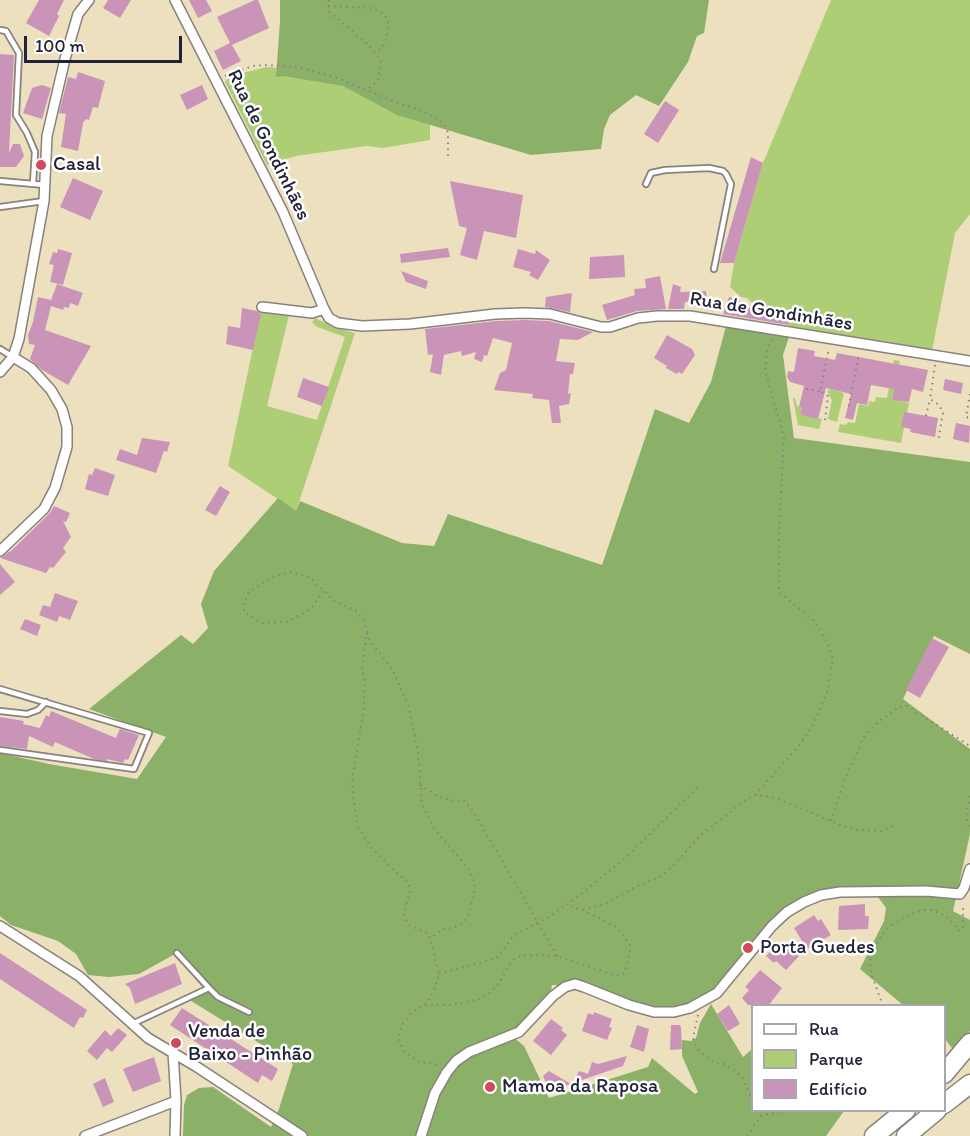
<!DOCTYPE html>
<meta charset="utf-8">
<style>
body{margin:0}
#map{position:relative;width:970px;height:1136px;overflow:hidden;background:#ede0bf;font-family:Itim,sans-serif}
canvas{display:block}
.legend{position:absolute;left:751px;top:1004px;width:195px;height:108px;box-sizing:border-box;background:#fff;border:2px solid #a7a7b1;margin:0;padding:8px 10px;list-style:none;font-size:18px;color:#22223b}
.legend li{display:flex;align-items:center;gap:12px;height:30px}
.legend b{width:30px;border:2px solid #a7a7b1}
.scale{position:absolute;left:24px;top:36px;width:158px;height:27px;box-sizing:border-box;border:3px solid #22223b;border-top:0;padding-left:8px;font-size:18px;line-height:21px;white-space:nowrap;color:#22223b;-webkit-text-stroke:4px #fff;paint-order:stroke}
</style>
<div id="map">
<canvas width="970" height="1136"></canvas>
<ul class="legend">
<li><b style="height:8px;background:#fff"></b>Rua</li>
<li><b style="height:16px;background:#aece76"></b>Parque</li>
<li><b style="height:16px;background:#c994b8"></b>Edifício</li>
</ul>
<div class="scale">100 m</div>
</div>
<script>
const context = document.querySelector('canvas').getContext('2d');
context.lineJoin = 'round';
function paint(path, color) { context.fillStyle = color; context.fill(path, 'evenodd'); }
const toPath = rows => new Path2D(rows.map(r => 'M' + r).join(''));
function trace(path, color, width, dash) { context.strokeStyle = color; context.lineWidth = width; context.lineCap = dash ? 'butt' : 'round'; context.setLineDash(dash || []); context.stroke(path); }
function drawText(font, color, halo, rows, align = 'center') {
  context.font = font + ' Itim,sans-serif'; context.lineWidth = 5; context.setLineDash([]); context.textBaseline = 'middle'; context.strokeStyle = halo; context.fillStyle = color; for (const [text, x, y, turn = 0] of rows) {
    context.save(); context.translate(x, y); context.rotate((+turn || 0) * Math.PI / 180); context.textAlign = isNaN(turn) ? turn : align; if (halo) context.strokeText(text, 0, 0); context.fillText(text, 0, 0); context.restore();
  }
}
paint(toPath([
 [831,0,970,0,970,214,955,233,932,351,789,326,791,314,758,309,747,298,741,297,730,287,734,263,763,163],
 [267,67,279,68,315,75,430,118,430,140,383,148,367,146,296,156,267,165,225,82,227,79,246,72],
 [261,310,289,315,267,406,317,420,345,337,317,327,312,322,315,318,336,328,355,333,296,511,228,466],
 [894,360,900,361,892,399,909,403,901,443,838,432,840,424,846,425,848,422,855,423,859,404,868,406,869,401,875,402,876,397,887,398],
 [831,389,844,393,837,422,828,419,832,400,827,391],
 [793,398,795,398,797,406,802,408,800,415,822,419,819,429,798,425]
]), '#aece76');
paint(toPath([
 [280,0,709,0,704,33,697,36,688,62,659,106,636,95,610,115,604,129,601,149,531,155,397,115,343,86,283,76,276,77,280,21],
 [726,326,789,337,783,355,794,438,970,462,970,654,934,636,903,699,970,749,970,834,953,911,970,920,970,1031,955,1052,945,1039,944,1006,903,1005,860,969,884,921,886,908,875,893,842,891,798,902,716,997,684,1014,644,1012,590,987,552,985,550,996,512,1036,524,1046,549,1098,648,1067,652,1058,695,1094,698,1092,682,1056,682,1040,691,1041,696,1038,700,1023,711,1004,743,1057,752,1049,752,1110,844,1111,826,1136,183,1136,184,1105,187,1095,199,1088,213,1087,271,1127,279,1109,293,1064,188,999,203,988,175,954,139,974,109,977,88,975,76,954,58,941,11,925,0,916,0,753,49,764,137,779,166,737,89,709,181,635,193,644,208,628,201,604,214,571,278,498,296,511,300,501,402,543,434,546,448,514,602,565,655,409,689,423,711,382]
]), '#8ab167');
paint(toPath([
 [39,0,64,0,57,14,59,16,49,36,26,23],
 [108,0,131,0,120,18,103,8],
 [189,0,206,0,212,11,198,18],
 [255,0,258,0,269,28,232,45,241,61,223,70,214,51,230,43,217,17],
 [0,54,14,55,9,153,13,144,20,144,24,156,16,167,0,167],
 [78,72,105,81,98,108,93,107,89,120,86,119,83,123,78,151,61,147,66,114,59,113,68,77,76,79],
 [42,85,51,88,42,119,23,113,32,88],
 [202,85,208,99,187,110,180,95],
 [665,101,679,110,658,143,644,134],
 [751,157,763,163,734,263,720,263],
 [73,178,103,191,90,220,60,207],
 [450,181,523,195,516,238,484,231,477,260,460,255,467,228,459,226],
 [448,248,450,257,401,263,400,254],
 [58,249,72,253,63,285,50,282,54,265,49,264,53,252,57,253],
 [518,249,535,254,536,250,550,260,538,280,529,275,531,272,513,267],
 [624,255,625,277,589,279,590,257],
 [401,271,428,281,426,289,406,282],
 [660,276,666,309,637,311,607,320,602,305,635,295,634,289,646,288,645,279],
 [57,284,83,293,78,306,70,303,69,308,64,307,63,310,51,306,45,330,91,346,68,385,42,370,30,359,35,345,29,344,28,335,33,322,38,297,51,300],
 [673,284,681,287,680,292,706,291,707,300,685,302,684,309,668,309],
 [572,293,570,312,545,307,546,297],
 [729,297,740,301,739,306,791,314,789,325,723,314],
 [242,308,257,311,261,314,253,350,226,344,228,326,240,328],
 [525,320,549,321,593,332,578,340,560,339,556,361,575,363,573,374,570,374,568,394,571,393,569,404,559,406,561,423,552,423,549,400,532,398,533,394,494,390,500,373,506,370,512,343,493,338,487,356,484,355,482,362,474,359,476,352,462,356,461,351,444,355,441,375,430,372,433,354,428,355,425,329,496,321],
 [667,335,692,349,695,355,682,374,678,372,677,374,666,368,667,366,654,358],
 [798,348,815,351,814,356,835,360,837,353,928,370,923,392,912,389,909,402,892,400,894,389,871,385,867,405,857,403,853,420,845,418,851,394,826,388,818,419,800,415,802,408,799,407,804,386,790,382,787,377,788,371,794,372],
 [303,378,329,387,322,406,297,397],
 [945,379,963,383,961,394,943,390],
 [904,412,938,418,935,437,910,432,911,429,901,427],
 [956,423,970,426,969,443,953,439],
 [142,438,170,442,167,452,164,451,156,473,116,460,120,449,137,455],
 [95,468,115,475,108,496,85,489,89,474,92,475],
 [220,486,230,492,216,516,205,510],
 [54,506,70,513,66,522,63,521,71,537,63,548,66,552,53,568,50,567,46,573,0,558,12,550,49,514],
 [0,564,15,582,0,595],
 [55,593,78,601,70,620,59,616,57,622,39,615,43,605,50,607],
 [25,619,41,625,37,636,20,629],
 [932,638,949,647,920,698,906,690],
 [51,711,116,738,120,729,139,735,128,760,125,759,123,763,107,759,107,761,94,759,55,742,53,747,29,736,27,749,0,746,0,717,24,721,23,724,40,728,46,715,49,717],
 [865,904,865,916,869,916,868,929,838,930,839,906],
 [814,915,818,921,821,919,831,935,807,949,794,928],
 [779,942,784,946,786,944,799,956,786,970,776,961,774,963,766,956],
 [0,953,87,1010,83,1018,80,1017,74,1028,0,979],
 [175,963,182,984,135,1004,130,988,125,984],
 [760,970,782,988,769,1005,748,1005,742,998,749,990,745,987],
 [729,1005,740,1024,728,1031,717,1014],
 [182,1008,278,1069,272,1081,262,1075,258,1083,170,1025],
 [594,1012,612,1019,609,1027,612,1028,607,1040,582,1031,588,1013,593,1015],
 [551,1019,563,1028,561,1030,567,1035,551,1055,533,1041],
 [637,1025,649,1029,644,1052,630,1047],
 [671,1025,680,1025,681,1028,682,1049,670,1050],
 [118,1028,127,1035,112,1052,107,1048,97,1060,87,1051,105,1030,111,1036],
 [627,1056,623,1066,573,1083,579,1071,588,1074,592,1062,598,1064],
 [154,1057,161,1081,133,1092,123,1069],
 [549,1071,571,1084,550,1091,543,1076],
 [105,1078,114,1102,103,1107,93,1084]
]), '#c994b8');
const service = toPath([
 [0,30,6,31,19,53,16,115,27,133,35,152,33,183],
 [0,181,45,185],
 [646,184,651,173,665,170,709,168,723,171,726,174,731,184,714,269],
 [0,207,44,201],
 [0,349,13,357],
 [0,689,149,733,134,769,0,750],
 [0,711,27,714,38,710,46,702],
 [209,988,218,997,249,1012],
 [132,1024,209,988,177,953]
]);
const minor = toPath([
 [175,0,283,212,324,309,329,318,338,323,362,326,410,324,495,314,525,313,550,314,601,327,610,327,638,318,657,316,690,316,970,361],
 [262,307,312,313,324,309],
 [0,372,13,357,19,339,44,201,47,136,65,59,78,14,89,0],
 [0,551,44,509,55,488,67,447,67,427,62,409,51,390,31,368,13,357],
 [0,926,79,976,148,1038,197,1067,302,1136],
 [173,1052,176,1101,175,1136],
 [85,1136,176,1101],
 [421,1136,435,1093,447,1072,456,1061,469,1052,519,1032,553,996,565,987,575,984,584,987,629,1005,654,1012,674,1012,690,1008,717,993,772,926,787,912,804,902,821,895,840,892,926,891,960,894,964,888,970,869]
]);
const motorway = toPath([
 [944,1074,970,1043],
 [944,1104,970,1084],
 [874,1136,906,1110],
 [906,1136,937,1110]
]);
trace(service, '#88817d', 8);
trace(minor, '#88817d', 12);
trace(motorway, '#88817d', 21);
trace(toPath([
 [329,0,328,11,366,43,375,52,381,62,378,81,367,90],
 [328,6,372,8,384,14,388,22,387,37,382,48,375,52],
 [225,76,253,66,264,65,299,67,337,78,398,103,423,111,444,123,448,133,448,157],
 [935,365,930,399,939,405,943,413,938,442],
 [806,389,820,391],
 [970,394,966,417,970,418],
 [849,406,859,353],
 [926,416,930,399],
 [825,420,828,396,820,391,829,348],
 [323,591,313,606,306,612,286,622,262,623,244,612,244,603,248,593,272,577,290,572,310,577,333,600,356,611,364,621,367,632,362,669,365,684,363,714,352,782,355,810,358,827,370,846,391,868,408,882,410,890,404,914,406,920,409,925,429,934,439,974,434,991,425,1005,411,1013,403,1023,398,1037,404,1052,420,1062,441,1065],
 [367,633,369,640,393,670,409,708,418,752,422,805,436,831,468,868,475,883,474,895,468,916,462,924,452,928,442,929,430,939],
 [420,785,439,797,455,801,464,800,475,814,557,956],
 [755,795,799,746,814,723,827,693,833,659,827,642,814,621,779,592,779,532,784,437,765,370,767,351,772,338],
 [970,796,966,818,970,831],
 [831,821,847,774,865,735,878,722,899,707,907,706,970,746],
 [583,910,605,904,635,887,660,877,677,862,699,837,744,801,755,795,776,798,843,826,858,830,883,831,896,824],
 [439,974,497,958,514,935,545,919,571,902,622,861,698,787],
 [425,1005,452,1005,479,999,491,992,500,982,510,963,517,957,526,955,557,956,614,975,622,975,625,971,629,957,630,945,618,928,583,910,567,905],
 [883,1006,872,976,870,961,874,948,882,935,888,928,906,916,924,910,931,910,945,915,960,931,963,928,963,904],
 [698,1015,693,1038,696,1046,700,1052,715,1063,724,1064,737,1072,742,1077,752,1099],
 [747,1136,761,1116,789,1110]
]), '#88817d', 2, [1.5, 4.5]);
trace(service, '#fff', 4.5);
trace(minor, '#fff', 9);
trace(motorway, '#fff', 18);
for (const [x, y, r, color] of [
 [41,165,6,"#d1495b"],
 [748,948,6,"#d1495b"],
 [176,1043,6,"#d1495b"],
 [490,1087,6,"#d1495b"]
]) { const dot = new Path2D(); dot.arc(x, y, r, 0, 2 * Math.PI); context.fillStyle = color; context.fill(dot); trace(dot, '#fff', 2); }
drawText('20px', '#22223b', '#fff', [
 ["Rua de Gondinhães",268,145,64],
 ["Rua de Gondinhães",771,312,9]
]);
drawText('20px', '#22223b', '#fff', [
 ["Casal",53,165],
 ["Porta Guedes",760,948],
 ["Venda de",188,1032],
 ["Baixo - Pinhão",188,1055],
 ["Mamoa da Raposa",502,1087]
], 'left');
</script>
